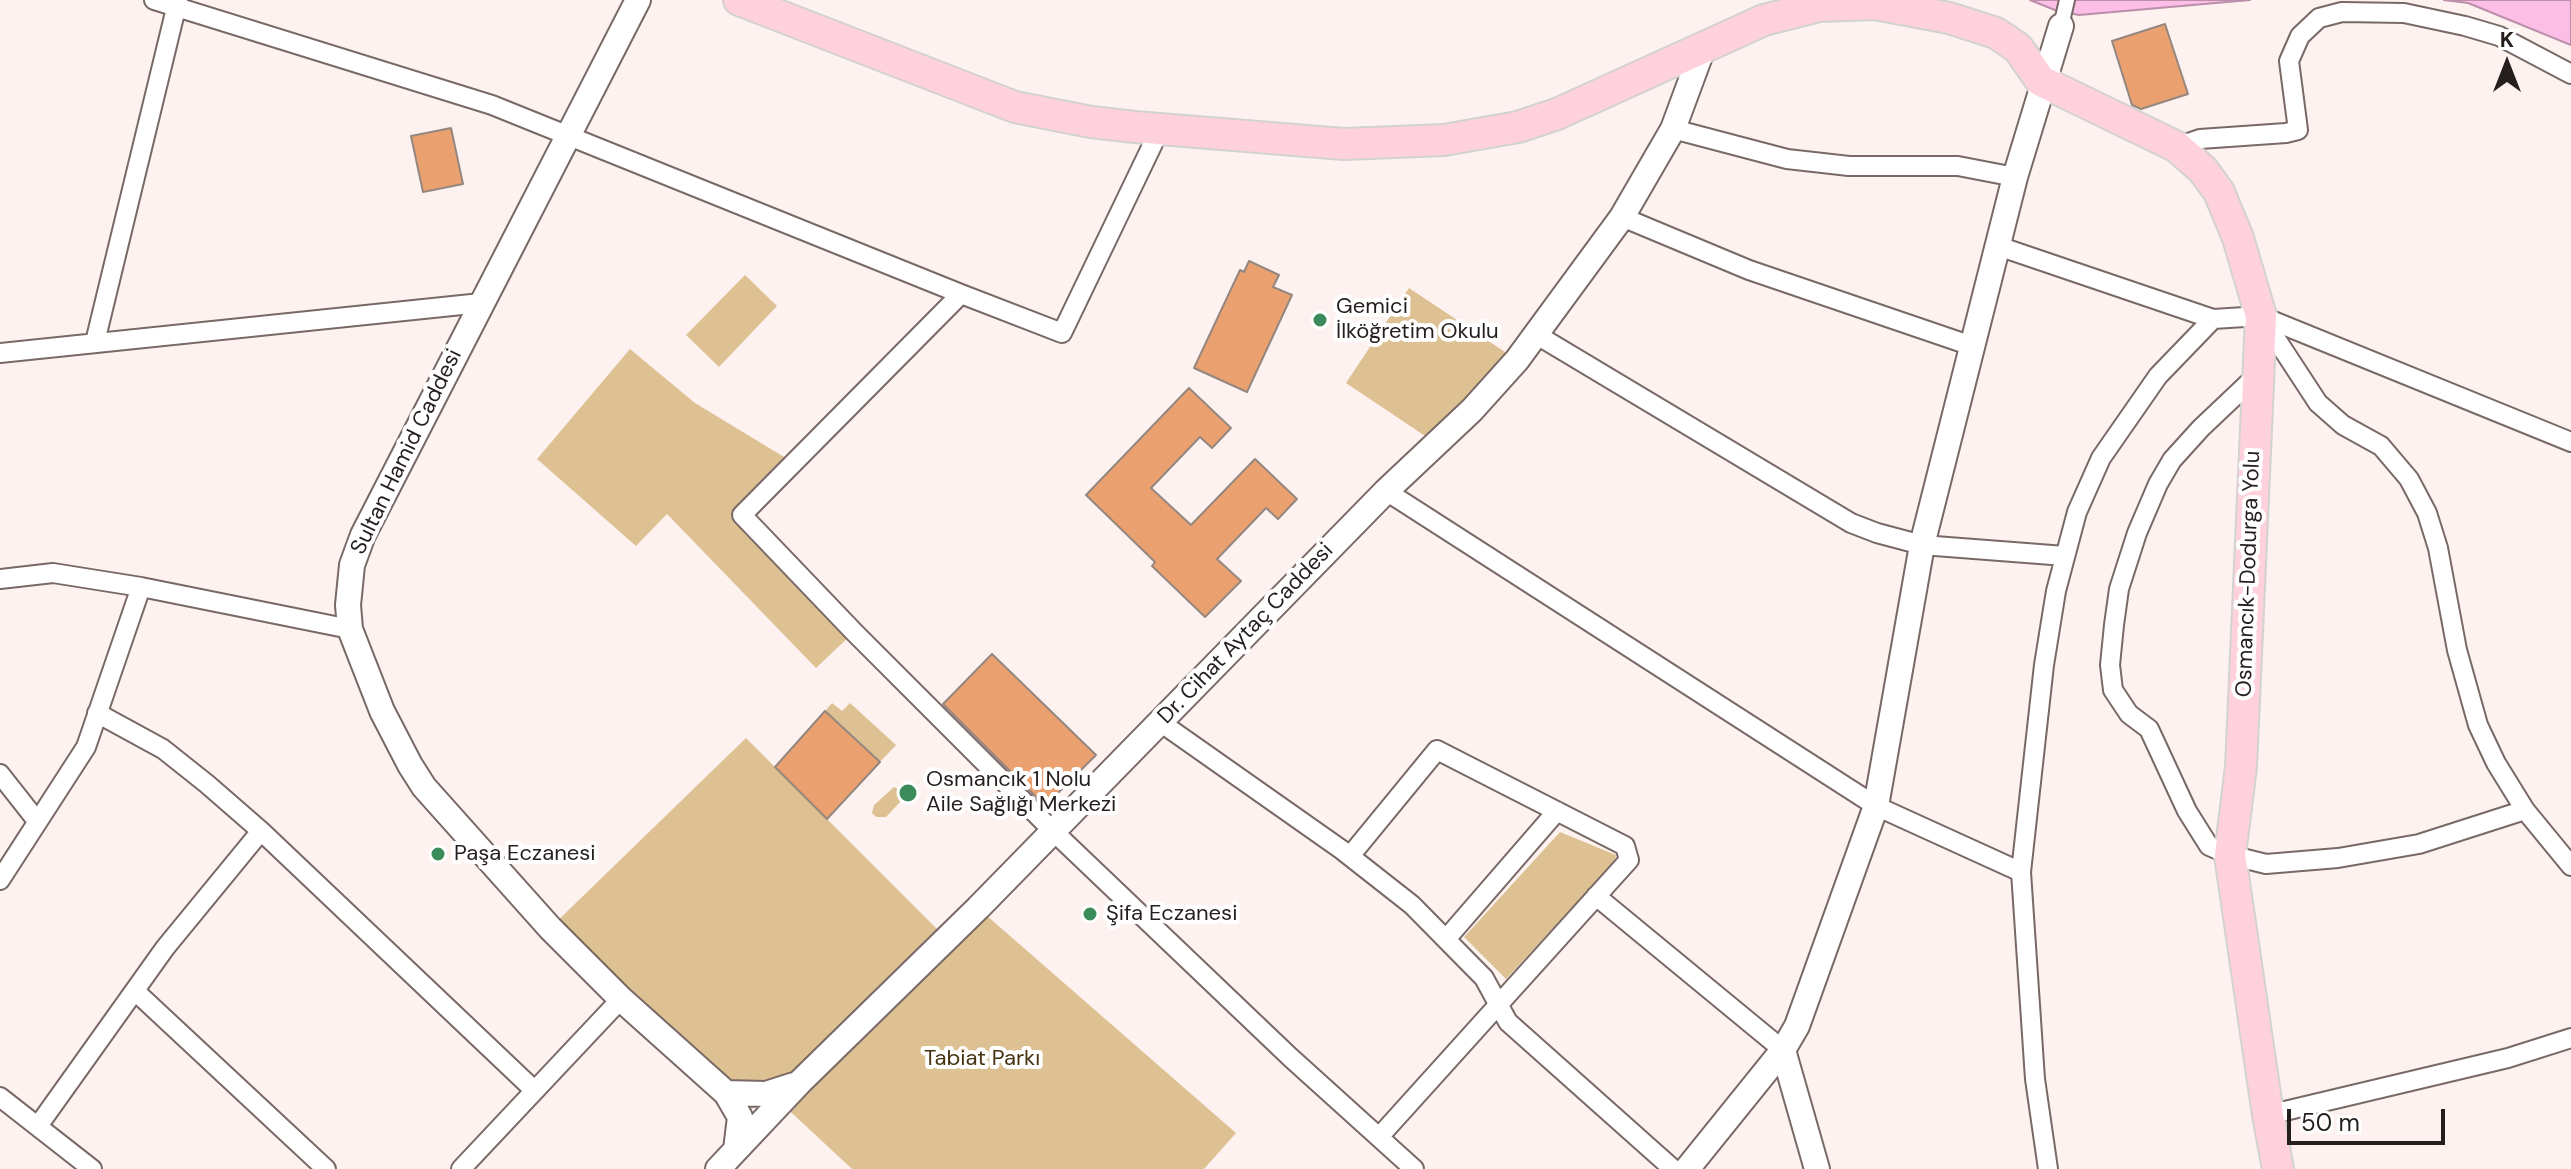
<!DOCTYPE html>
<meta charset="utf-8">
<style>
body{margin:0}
#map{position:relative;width:2571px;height:1169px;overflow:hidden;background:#fdf2f0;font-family:"DM Sans",sans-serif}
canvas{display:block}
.north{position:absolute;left:2467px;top:24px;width:80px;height:80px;-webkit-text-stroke:6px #fff;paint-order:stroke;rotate:0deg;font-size:22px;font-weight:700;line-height:32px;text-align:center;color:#241e1d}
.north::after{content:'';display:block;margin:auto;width:28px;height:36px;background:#241e1d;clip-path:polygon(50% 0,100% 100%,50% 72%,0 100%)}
.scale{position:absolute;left:2287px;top:1109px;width:158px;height:36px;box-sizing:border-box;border:4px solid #241e1d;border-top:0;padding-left:10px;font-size:24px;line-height:28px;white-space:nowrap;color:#241e1d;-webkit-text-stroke:6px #fff;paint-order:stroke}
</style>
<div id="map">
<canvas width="2571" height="1169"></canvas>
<div class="north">K</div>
<div class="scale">50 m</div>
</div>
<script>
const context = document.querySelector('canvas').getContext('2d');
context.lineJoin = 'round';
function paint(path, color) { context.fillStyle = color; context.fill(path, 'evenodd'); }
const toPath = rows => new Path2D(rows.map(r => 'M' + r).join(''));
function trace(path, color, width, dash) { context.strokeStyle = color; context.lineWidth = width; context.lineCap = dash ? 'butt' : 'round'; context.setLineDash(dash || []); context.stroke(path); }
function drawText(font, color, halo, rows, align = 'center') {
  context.font = font + ' "DM Sans",sans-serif'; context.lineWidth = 8; context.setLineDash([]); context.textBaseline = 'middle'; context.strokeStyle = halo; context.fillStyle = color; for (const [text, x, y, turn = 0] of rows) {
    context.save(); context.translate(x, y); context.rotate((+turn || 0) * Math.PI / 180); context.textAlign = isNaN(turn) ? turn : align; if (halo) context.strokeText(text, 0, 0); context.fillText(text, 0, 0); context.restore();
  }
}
paint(toPath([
 [745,275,777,306,719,367,686,335],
 [1409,288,1517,360,1437,444,1346,383],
 [630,349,695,403,794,463,743,515,854,632,816,668,667,514,636,546,537,459],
 [832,703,842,711,850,703,896,745,880,762,825,711],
 [746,738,946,938,978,908,1236,1133,1204,1169,852,1169,780,1102,726,1093,550,928],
 [894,787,903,792,901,801,886,817,876,817,872,813,874,805],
 [1560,832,1616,855,1615,861,1506,979,1464,937]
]), '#ddc193');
const water = toPath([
 [2030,0,2250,0,2079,15,2055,10,2030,0],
 [2444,0,2571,0,2571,45,2468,3,2444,0]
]);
paint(water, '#fcbee6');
trace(water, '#bb8eaa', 2);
const building = toPath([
 [2165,24,2188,94,2141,109,2132,105,2112,41,2165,24],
 [451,128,463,184,423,192,411,136,451,128],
 [1249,261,1279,275,1273,287,1292,295,1247,392,1194,368,1240,270,1244,272,1249,261],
 [1189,388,1231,428,1212,448,1200,437,1151,488,1191,525,1255,459,1297,499,1278,519,1266,508,1217,559,1241,581,1205,617,1152,566,1155,562,1086,495,1189,388],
 [992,654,1096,755,1045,806,943,704,992,654],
 [825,711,880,762,827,819,775,767,825,711]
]);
paint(building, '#eaa16f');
trace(building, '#95877f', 2);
const pedestrian = toPath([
 [2061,26,2067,0]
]);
const minor = toPath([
 [154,0,492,105,961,294,1062,333,1160,129],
 [1673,129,1787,159,1849,166,1958,166,2015,177],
 [2177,147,2200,139,2286,133,2298,130,2289,61,2300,36,2319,18,2342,12,2404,13,2465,26,2499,36,2571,74],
 [1622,217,1749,270,1972,346],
 [1998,246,2213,319,2261,316,2571,442],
 [961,294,742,515,854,632,1052,830,1290,1057,1414,1169],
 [2263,319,2318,403,2343,425,2381,446,2409,479,2427,513,2438,548,2457,650,2478,725,2496,763,2525,810,2571,866],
 [1537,335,1851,523,1877,533,1922,545,2065,556],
 [95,342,178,0],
 [0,353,481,303],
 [2257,375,2201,428,2172,460,2158,484,2137,533,2119,589,2114,625,2110,665,2113,690,2129,714,2149,729,2187,811,2209,846,2230,855,2266,864,2338,858,2419,844,2525,810],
 [1386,491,1876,806,2021,872],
 [0,579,53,573,141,587,350,629],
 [97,713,163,749,207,784,261,831,534,1090],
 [1160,722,1342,850,1412,905,1484,978,1508,1022,1673,1169],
 [0,774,37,821],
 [1350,856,1437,750,1625,846,1629,860,1379,1137],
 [0,880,86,747,141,587],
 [1596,896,1783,1050],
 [1447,938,1557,811],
 [135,991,326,1169],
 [0,1097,92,1169],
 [2268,1115,2508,1058,2571,1038],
 [38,1126,165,948,261,831],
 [461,1169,621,999],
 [2048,1169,2035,1079,2021,872,2044,665,2056,591,2077,512,2101,458,2158,376,2213,319]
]);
const tertiary = toPath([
 [638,0,363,535,352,565,348,605,350,629,382,711,410,765,424,787,550,928,621,999,726,1093,740,1117,736,1150],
 [1783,1050,1817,1169],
 [726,1093,766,1094,794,1085],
 [718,1169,800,1082,978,908,1386,491,1472,410,1517,360,1622,217,1673,129,1703,48],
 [1687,1169,1783,1050,1797,1026,1876,806,1922,545,2015,177,2061,26]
]);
const primary = toPath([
 [739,0,1015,107,1091,122,1135,127,1344,144,1444,140,1518,127,1557,114,1764,20,1819,6,1875,4,1949,18,1996,33,2018,48,2041,81,2177,147,2203,170,2219,192,2238,238,2261,316,2241,767,2230,855,2268,1115,2278,1169]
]);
trace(pedestrian, '#796966', 18);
trace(minor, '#796966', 22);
trace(tertiary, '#796966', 28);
trace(primary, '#d3d2d2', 34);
trace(pedestrian, '#fff', 14);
trace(minor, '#fff', 18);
trace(tertiary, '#fff', 24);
trace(primary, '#ffd1dc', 30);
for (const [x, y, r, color] of [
 [1320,320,8,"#3b8b5b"],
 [908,793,10,"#3b8b5b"],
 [438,854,8,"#3b8b5b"],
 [1090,914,8,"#3b8b5b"]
]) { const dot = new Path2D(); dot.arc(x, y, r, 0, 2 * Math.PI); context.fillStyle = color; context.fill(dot); trace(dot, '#fff', 3); }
drawText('22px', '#241e1d', '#fff', [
 ["Gemici",1336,307],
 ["İlköğretim Okulu",1336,332],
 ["Osmancık 1 Nolu",926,780],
 ["Aile Sağlığı Merkezi",926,805],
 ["Paşa Eczanesi",454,854],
 ["Şifa Eczanesi",1106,914]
], 'left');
drawText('22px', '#241e1d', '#fff', [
 ["Sultan Hamid Caddesi",407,452,-64],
 ["Osmancık-Dodurga Yolu",2249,574,-88],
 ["Dr. Cihat Aytaç Caddesi",1246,634,-46]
]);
drawText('22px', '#453210', '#fff', [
 ["Tabiat Parkı",982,1059]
]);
</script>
